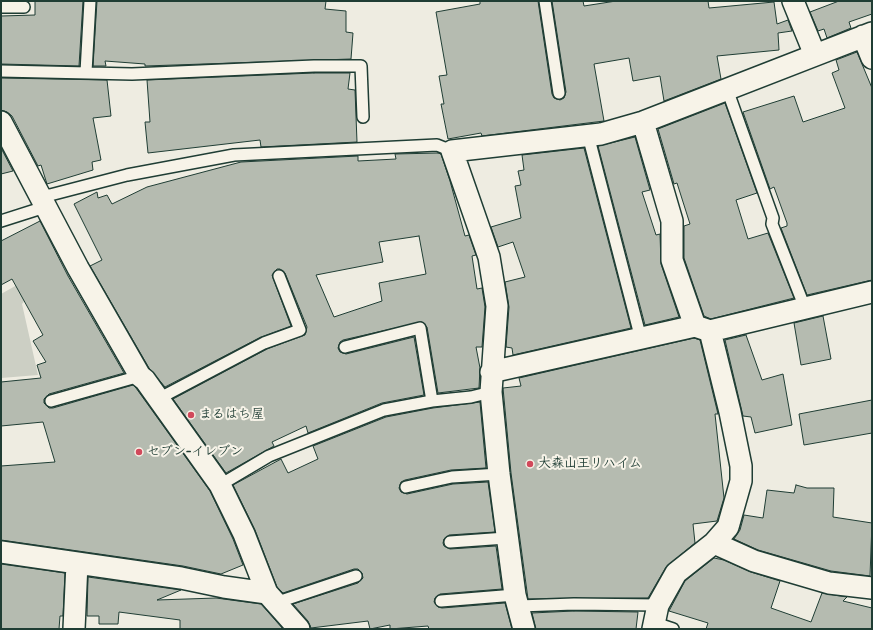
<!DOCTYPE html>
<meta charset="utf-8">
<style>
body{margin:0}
#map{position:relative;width:873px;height:630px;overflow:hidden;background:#eeece1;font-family:"Patrick Hand",sans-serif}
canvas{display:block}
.frame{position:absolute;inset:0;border:2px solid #1f3d34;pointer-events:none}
</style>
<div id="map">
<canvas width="873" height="630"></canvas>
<div class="frame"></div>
</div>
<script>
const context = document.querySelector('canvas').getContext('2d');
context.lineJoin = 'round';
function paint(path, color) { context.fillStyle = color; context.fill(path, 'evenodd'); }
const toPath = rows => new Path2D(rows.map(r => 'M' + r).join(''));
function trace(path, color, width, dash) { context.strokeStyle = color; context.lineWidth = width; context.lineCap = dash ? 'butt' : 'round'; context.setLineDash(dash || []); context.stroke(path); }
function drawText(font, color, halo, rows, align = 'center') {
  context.font = font + ' "Patrick Hand","Klee One",sans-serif'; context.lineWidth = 4; context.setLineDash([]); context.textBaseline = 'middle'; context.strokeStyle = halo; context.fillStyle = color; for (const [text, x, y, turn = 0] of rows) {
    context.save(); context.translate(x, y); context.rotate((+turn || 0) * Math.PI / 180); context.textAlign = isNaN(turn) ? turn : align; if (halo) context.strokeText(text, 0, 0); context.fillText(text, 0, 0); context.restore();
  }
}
paint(toPath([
 [17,285,26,299,22,304,38,375,1,378,1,294]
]), '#cccfc4');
const building = toPath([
 [35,1,83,1,79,66,1,64,1,16,35,15,35,1],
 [97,1,326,1,325,9,346,11,346,32,353,33,351,59,145,66,145,64,105,61,106,66,93,66,97,1],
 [480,1,538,1,552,94,554,98,560,100,564,98,566,92,552,1,583,1,584,6,616,1,708,1,709,8,774,2,777,24,788,20,792,31,778,33,779,50,717,56,721,79,664,101,660,76,633,81,629,58,594,64,604,121,482,136,481,133,448,139,441,104,444,104,439,76,447,75,436,12,480,4,480,1],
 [839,1,872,1,872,14,849,22,851,28,827,38,824,29,818,31,810,12,839,1],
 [857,52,872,88,872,280,807,295,781,228,787,226,787,223,774,187,770,189,743,112,794,96,803,122,845,108,832,73,839,70,836,60,857,52],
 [314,73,350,73,348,89,355,90,357,142,261,147,260,140,148,153,145,122,150,122,147,80,314,73],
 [1,78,107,80,111,116,93,118,101,160,92,162,93,170,47,184,41,165,38,166,12,116,7,112,1,110,1,78],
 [725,103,757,193,736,200,748,239,768,233,794,298,711,319,704,316,684,258,684,226,690,224,677,183,674,184,658,129,725,103],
 [635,137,650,190,642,192,656,235,660,234,661,264,679,317,645,325,598,146,635,137],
 [1,148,13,171,1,174,1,148],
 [584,148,631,328,513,355,512,348,506,347,509,307,505,282,525,277,513,242,498,247,491,227,521,218,515,186,521,185,518,171,524,170,522,155,584,148],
 [438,153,441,154,450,181,465,236,469,235,476,255,472,256,477,289,482,288,485,307,482,347,476,347,480,368,479,388,438,393,427,327,422,322,343,340,340,342,338,348,340,352,346,354,414,337,424,395,382,403,308,433,306,426,272,442,274,446,226,473,173,399,267,349,305,335,307,327,285,273,280,269,277,269,272,275,291,326,261,337,165,387,149,368,90,266,102,260,74,204,97,192,98,198,107,195,112,204,147,187,241,162,358,156,358,161,396,159,395,154,438,153],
 [419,236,426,274,379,283,382,301,334,317,316,275,383,262,379,242,419,236],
 [40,221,68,276,124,373,49,394,44,399,44,403,49,408,53,408,133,385,136,388,210,491,233,539,243,565,221,574,183,566,1,540,1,466,55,462,43,422,1,426,1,382,41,378,37,365,46,362,33,341,43,335,12,279,1,285,1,241,40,221],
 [823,316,831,359,801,365,794,323,823,316],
 [746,335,762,380,783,374,792,425,755,433,751,417,743,416,725,340,746,335],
 [694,338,700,340,718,414,715,414,724,498,717,521,693,524,695,543,666,567,648,598,528,599,511,473,503,388,521,386,519,378,694,338],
 [872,400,872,433,804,445,799,414,872,400],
 [480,402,486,468,451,470,405,480,401,482,399,488,401,492,407,494,453,484,488,482,495,532,449,535,444,539,443,543,444,546,450,549,496,546,502,589,440,594,435,598,434,602,438,607,442,608,505,603,512,629,429,629,428,626,390,629,390,625,370,629,368,621,311,628,308,621,293,604,358,583,363,578,362,573,358,569,354,569,283,593,277,587,255,530,233,485,281,459,288,473,318,459,313,446,386,417,433,408,480,402],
 [796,485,807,488,834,488,833,517,872,523,870,576,831,571,758,550,734,539,740,530,744,515,763,518,767,490,794,493,796,485],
 [714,558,724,560,751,572,780,581,771,608,811,622,822,593,847,597,843,601,872,608,872,629,706,629,708,623,669,611,685,581,714,558],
 [1,564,65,573,63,616,60,616,59,629,1,629,1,564],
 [88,577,181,590,157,600,216,598,261,604,283,629,180,629,180,620,119,612,118,624,99,624,99,616,87,616,88,577],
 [574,611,638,612,636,629,536,629,532,613,574,611]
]);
paint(building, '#b5bbb0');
trace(building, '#1f3d34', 1);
const service = toPath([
 [545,1,559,93],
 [1,7,24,7],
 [1,71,132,74,314,66,361,66,363,117],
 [86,72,90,1],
 [727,89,773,218,772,224,805,308],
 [588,135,641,339],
 [40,196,50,195,127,175,234,155,437,145,452,151],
 [1,221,45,207],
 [345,347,420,328,432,401],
 [158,399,264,343,300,330,279,276],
 [51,401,140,376],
 [220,485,269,456,384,410,432,401,471,397,491,392],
 [406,487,452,477,499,474],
 [450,542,506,538],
 [441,601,515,595],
 [275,603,356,576],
 [519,606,574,604,658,605],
 [655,623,673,629]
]);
const minor = toPath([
 [793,1,815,55],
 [863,36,872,58],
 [1,122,78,268,140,376,145,380,220,485,244,534,267,593,299,629],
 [643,122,672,221,672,260,695,326],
 [491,372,695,326,710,331,872,292],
 [714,543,754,561,829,583,872,588],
 [1,552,181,578,224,587,267,593],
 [74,629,77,563],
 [524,629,515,595,499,474,491,392,497,306,489,257,452,151,601,134,643,122,872,33],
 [653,629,658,605,676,573,714,543,728,527,741,481,741,466,730,412,710,331]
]);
trace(service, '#1f3d34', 14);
trace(minor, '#1f3d34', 24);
trace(service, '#f7f3e8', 11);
trace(minor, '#f7f3e8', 21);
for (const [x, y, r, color] of [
 [191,415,4,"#d1495b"],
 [139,452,4,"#d1495b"],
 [530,464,4,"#d1495b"]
]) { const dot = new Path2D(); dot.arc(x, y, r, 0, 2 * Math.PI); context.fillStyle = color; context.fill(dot); trace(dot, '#f7f3e8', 1.5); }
drawText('bold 13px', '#1f3d34', '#f7f3e8', [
 ["まるはち屋",199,415],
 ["セブン-イレブン",147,452],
 ["大森山王リハイム",538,464]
], 'left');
</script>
